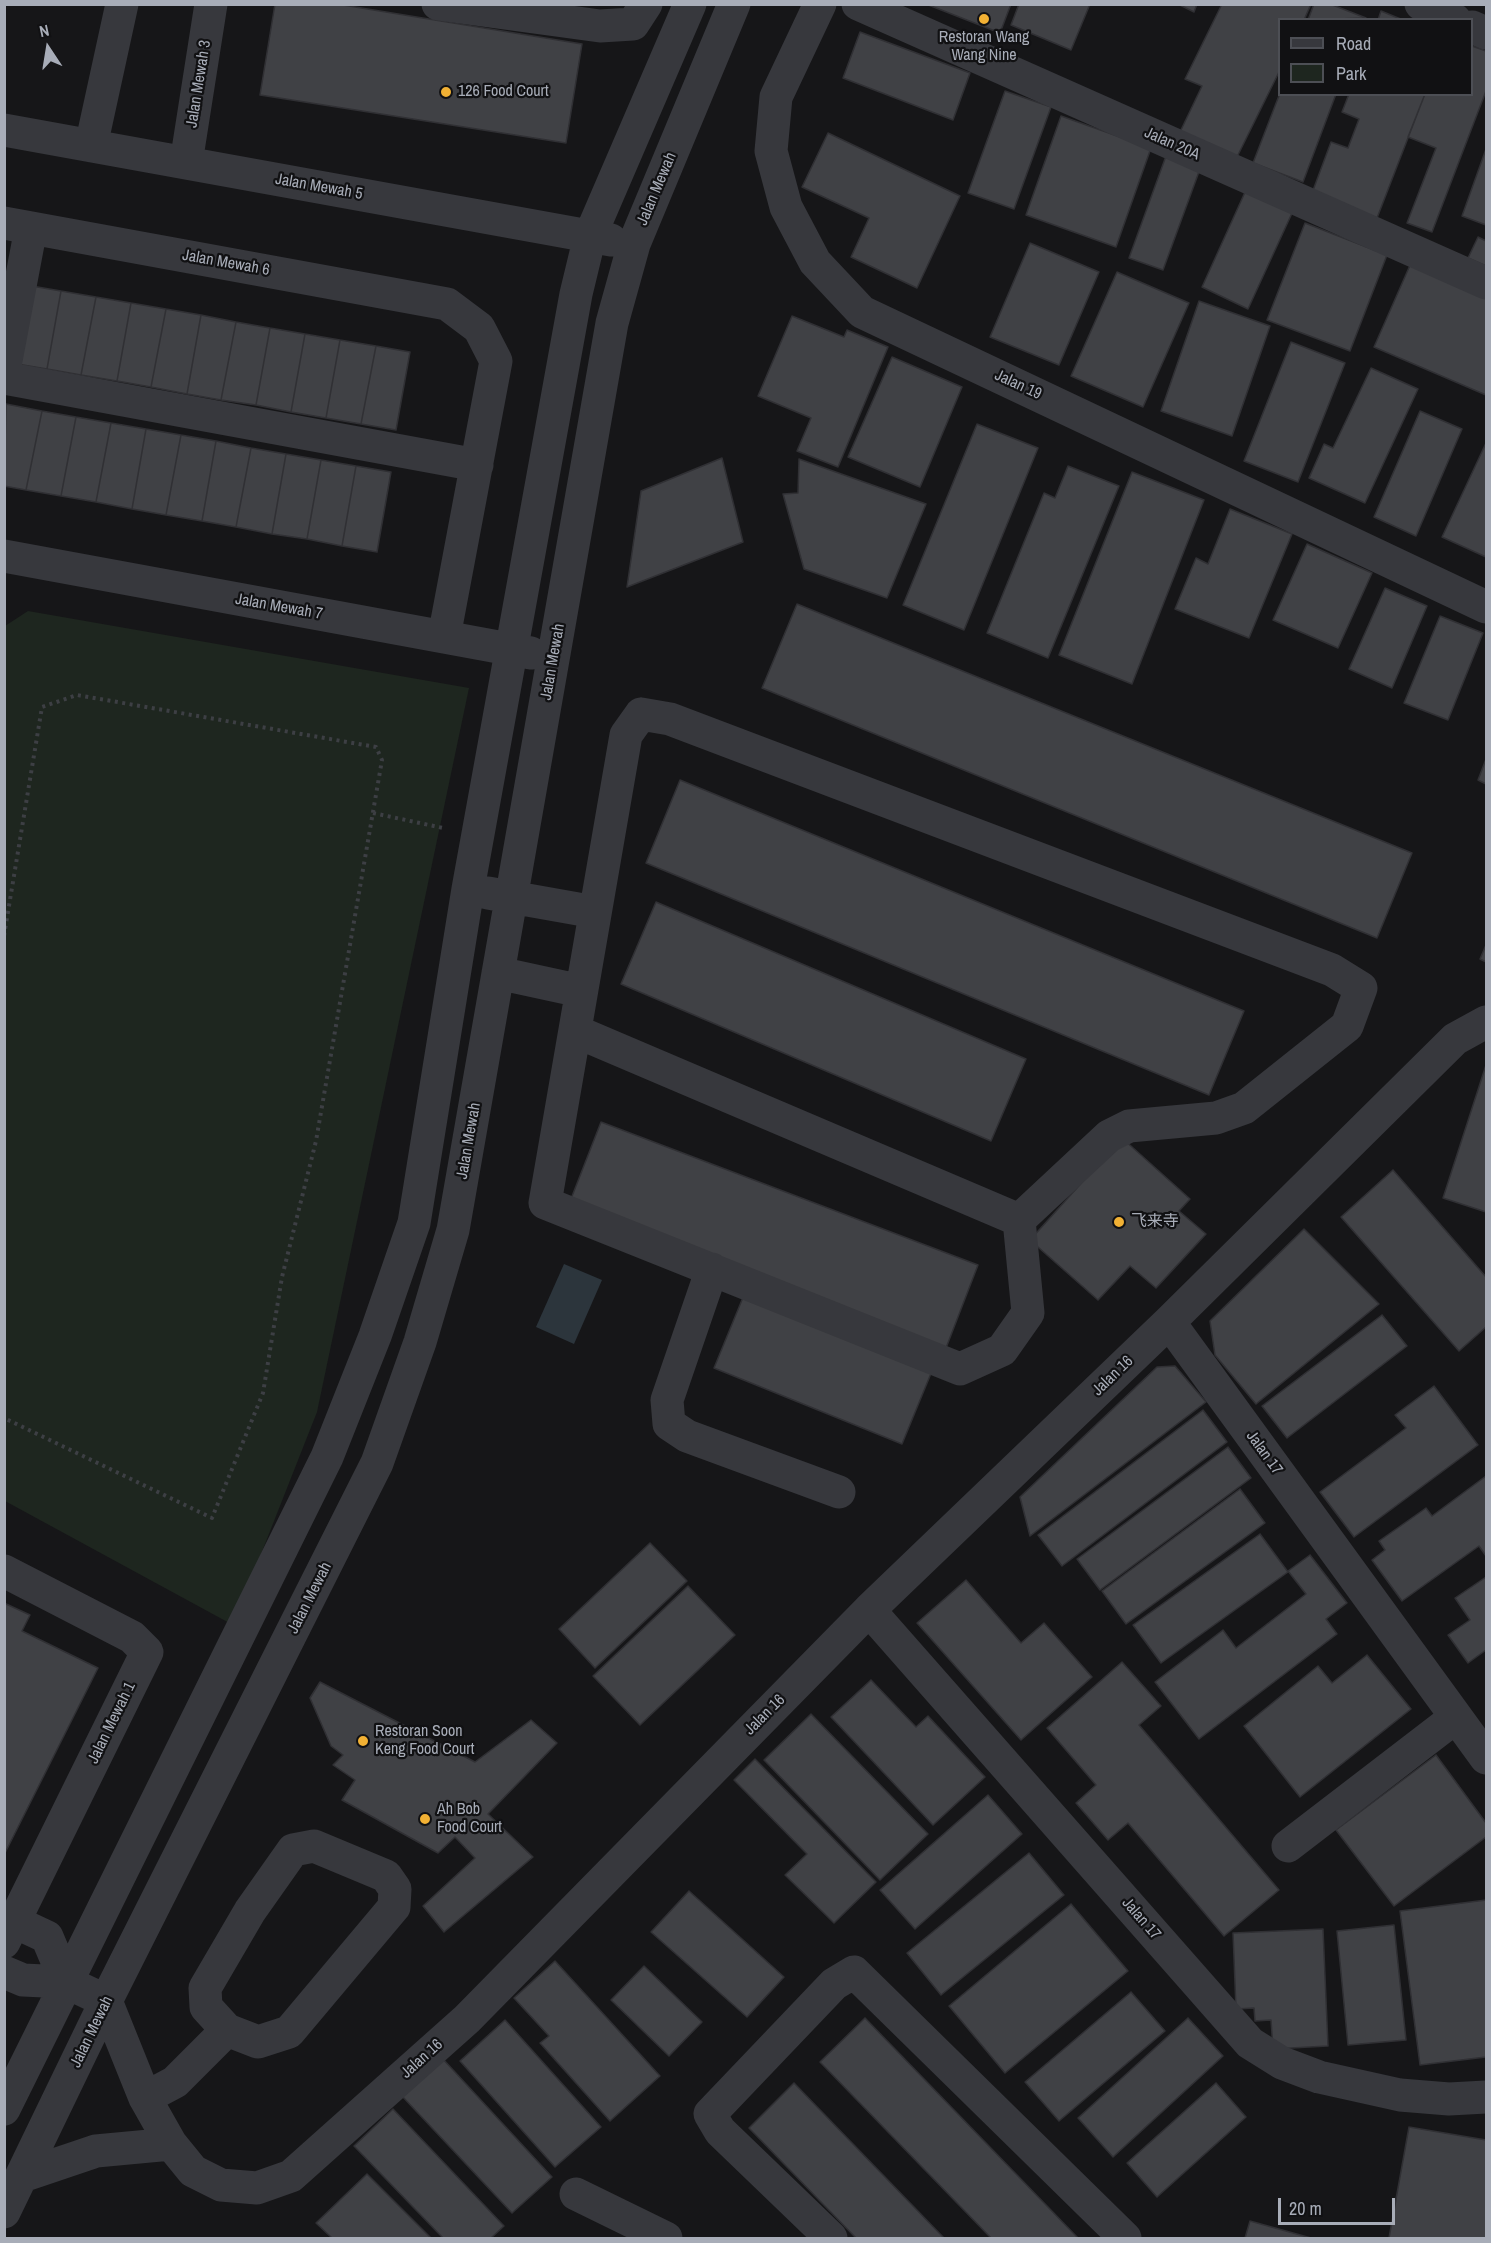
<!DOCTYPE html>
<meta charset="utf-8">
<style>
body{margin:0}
#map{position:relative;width:1491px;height:2243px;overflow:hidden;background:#161618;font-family:"Archivo Narrow",sans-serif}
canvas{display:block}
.frame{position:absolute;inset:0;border:6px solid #a8adb8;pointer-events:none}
.legend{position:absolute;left:1278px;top:18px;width:195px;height:78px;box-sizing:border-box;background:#111113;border:2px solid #4d4f55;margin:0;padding:8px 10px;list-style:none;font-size:18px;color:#a8adb8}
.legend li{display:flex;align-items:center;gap:12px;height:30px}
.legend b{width:30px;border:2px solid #4d4f55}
.north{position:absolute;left:18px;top:18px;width:60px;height:60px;-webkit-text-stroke:4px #111113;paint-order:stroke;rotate:348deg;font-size:16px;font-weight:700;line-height:24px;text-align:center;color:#a8adb8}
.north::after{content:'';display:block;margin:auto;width:21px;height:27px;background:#a8adb8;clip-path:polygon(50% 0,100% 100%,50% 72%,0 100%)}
.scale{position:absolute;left:1278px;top:2198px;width:117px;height:27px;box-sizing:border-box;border:3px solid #a8adb8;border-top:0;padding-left:8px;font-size:18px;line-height:21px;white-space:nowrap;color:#a8adb8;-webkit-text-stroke:4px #111113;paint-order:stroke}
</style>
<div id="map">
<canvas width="1491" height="2243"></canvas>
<div class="frame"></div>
<ul class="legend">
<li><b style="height:8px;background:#37383d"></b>Road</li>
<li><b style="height:16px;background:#1e261f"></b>Park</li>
</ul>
<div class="north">N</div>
<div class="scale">20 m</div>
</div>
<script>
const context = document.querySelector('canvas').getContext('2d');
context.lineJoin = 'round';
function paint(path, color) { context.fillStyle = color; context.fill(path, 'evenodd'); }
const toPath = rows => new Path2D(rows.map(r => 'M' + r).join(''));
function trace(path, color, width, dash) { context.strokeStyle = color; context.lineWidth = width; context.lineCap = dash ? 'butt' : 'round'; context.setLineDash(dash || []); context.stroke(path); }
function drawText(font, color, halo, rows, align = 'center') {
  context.font = font + ' "Archivo Narrow","Noto Sans SC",sans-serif'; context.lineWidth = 4.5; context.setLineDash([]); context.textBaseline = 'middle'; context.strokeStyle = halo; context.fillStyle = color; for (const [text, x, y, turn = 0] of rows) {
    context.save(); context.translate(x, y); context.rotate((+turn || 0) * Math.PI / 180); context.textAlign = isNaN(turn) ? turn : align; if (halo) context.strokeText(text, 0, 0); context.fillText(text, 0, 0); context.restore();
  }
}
paint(toPath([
 [28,611,469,688,317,1412,233,1625,5,1501,5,626]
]), '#1e261f');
paint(toPath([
 [564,1264,602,1280,574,1344,536,1327]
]), '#2c353c');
const building = toPath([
 [275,4,337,4,582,44,566,143,260,95,275,4],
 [926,4,1011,4,1000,33,926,4],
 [1019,4,1090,4,1071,50,1011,25,1019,4],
 [1178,4,1197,4,1194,12,1178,4],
 [1222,4,1311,4,1304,20,1280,20,1280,70,1236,159,1180,132,1202,86,1185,79,1222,4],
 [1314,4,1330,4,1366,18,1308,20,1314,4],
 [1381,11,1403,20,1378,20,1381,11],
 [860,32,970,73,953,120,843,78,860,32],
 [1472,46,1486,51,1486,91,1432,232,1407,223,1436,148,1408,137,1425,94,1472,94,1472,46],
 [1005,91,1051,107,1014,209,968,193,1005,91],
 [1280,93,1336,94,1303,182,1253,163,1280,93],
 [1349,94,1425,94,1377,218,1312,193,1331,142,1348,148,1359,119,1342,112,1349,94],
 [1061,116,1151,148,1116,247,1026,215,1061,116],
 [828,133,960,196,917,288,851,257,869,218,802,187,828,133],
 [1486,149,1486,225,1462,216,1486,149],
 [1166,156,1200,169,1163,270,1129,258,1166,156],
 [1246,190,1293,211,1248,309,1202,287,1246,190],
 [1305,223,1387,255,1350,351,1267,320,1305,223],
 [1478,237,1486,241,1486,266,1468,258,1478,237],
 [1030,243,1099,272,1059,365,990,337,1030,243],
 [1411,263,1486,296,1486,395,1374,347,1411,263],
 [1117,272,1189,303,1143,407,1071,376,1117,272],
 [26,285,61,291,47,369,11,363,26,285],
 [61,291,96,297,81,375,47,369,61,291],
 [96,297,131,303,117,381,81,375,96,297],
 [1199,301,1270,326,1232,436,1161,411,1199,301],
 [131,303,166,309,151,387,117,381,131,303],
 [166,309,201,315,187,394,151,387,166,309],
 [201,315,236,322,221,400,187,394,201,315],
 [792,316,844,337,847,330,888,347,838,467,797,451,811,418,758,396,792,316],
 [236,322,270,328,256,405,221,400,236,322],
 [270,328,305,334,291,412,256,405,270,328],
 [305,334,340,340,326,418,291,412,305,334],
 [340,340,376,346,361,424,326,418,340,340],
 [1291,342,1345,363,1298,482,1244,461,1291,342],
 [376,346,410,352,396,430,361,424,376,346],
 [892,357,962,387,920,487,848,457,892,357],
 [1371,368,1418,389,1365,503,1309,478,1324,444,1333,448,1371,368],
 [6,404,42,411,26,490,4,486,6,404],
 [42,411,76,417,61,496,26,490,42,411],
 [1420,411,1462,429,1416,536,1374,517,1420,411],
 [76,417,111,423,96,502,61,496,76,417],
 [111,423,146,429,132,509,96,502,111,423],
 [977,424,1038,448,964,630,903,605,977,424],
 [146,429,181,435,166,515,132,509,146,429],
 [181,435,216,441,202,521,166,515,181,435],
 [216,441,251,448,236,527,202,521,216,441],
 [1486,443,1486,557,1442,537,1486,443],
 [251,448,286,454,272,534,236,527,251,448],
 [286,454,321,460,307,539,272,534,286,454],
 [722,458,743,542,627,587,641,491,722,458],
 [799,459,926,504,887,598,804,569,783,494,798,493,799,459],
 [321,460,356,466,342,546,307,539,321,460],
 [356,466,391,472,377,552,342,546,356,466],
 [1068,466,1119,486,1048,658,987,633,1044,493,1055,498,1068,466],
 [1132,472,1204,500,1132,684,1059,655,1132,472],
 [1230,509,1292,534,1249,638,1175,609,1196,558,1208,564,1230,509],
 [1307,544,1372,573,1338,648,1273,620,1307,544],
 [1385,588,1427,606,1392,688,1349,669,1385,588],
 [797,604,1412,853,1377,938,762,688,797,604],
 [1440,616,1483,633,1448,720,1404,703,1440,616],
 [1486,759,1486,784,1478,780,1486,759],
 [680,780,1244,1011,1209,1095,646,863,680,780],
 [656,902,1026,1059,991,1141,621,984,656,902],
 [1486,945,1486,962,1480,959,1486,945],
 [1486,1065,1486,1212,1443,1198,1486,1065],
 [601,1122,978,1265,946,1348,569,1204,601,1122],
 [1122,1138,1190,1199,1179,1211,1206,1234,1156,1288,1130,1266,1098,1300,1030,1240,1122,1138],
 [1393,1170,1486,1277,1486,1327,1459,1351,1341,1217,1393,1170],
 [1304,1229,1379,1304,1256,1404,1215,1355,1210,1321,1304,1229],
 [744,1295,932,1371,902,1444,714,1368,744,1295],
 [1382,1315,1407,1346,1287,1438,1262,1406,1382,1315],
 [1175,1366,1206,1402,1030,1536,1020,1497,1157,1367,1175,1366],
 [1434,1386,1478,1445,1354,1537,1320,1492,1406,1428,1395,1415,1434,1386],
 [1203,1410,1227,1442,1062,1566,1038,1535,1203,1410],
 [1228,1447,1251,1478,1100,1590,1077,1559,1228,1447],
 [1486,1476,1486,1556,1479,1546,1402,1601,1372,1560,1385,1550,1379,1541,1426,1508,1432,1516,1486,1476],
 [1240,1489,1265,1523,1126,1624,1102,1591,1240,1489],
 [1260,1534,1288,1572,1161,1663,1133,1625,1260,1534],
 [650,1543,687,1581,595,1668,559,1629,650,1543],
 [1310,1555,1347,1603,1326,1619,1337,1634,1199,1739,1155,1682,1223,1630,1236,1648,1306,1594,1288,1571,1310,1555],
 [1486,1577,1486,1650,1468,1663,1448,1635,1470,1620,1455,1598,1486,1577],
 [966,1580,1021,1643,1044,1623,1092,1677,1021,1740,917,1623,966,1580],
 [688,1586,735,1635,640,1725,593,1676,688,1586],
 [4,1603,30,1615,22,1631,98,1668,4,1855,4,1603],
 [1367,1655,1411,1709,1300,1797,1244,1726,1318,1666,1332,1683,1367,1655],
 [1122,1662,1161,1706,1139,1725,1279,1890,1224,1936,1128,1823,1108,1840,1076,1803,1096,1785,1047,1728,1122,1662],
 [871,1680,916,1727,928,1716,985,1777,933,1825,831,1717,871,1680],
 [320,1682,475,1762,531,1720,557,1743,488,1814,533,1857,444,1932,423,1906,475,1858,455,1837,438,1853,342,1800,355,1780,333,1765,343,1755,331,1746,310,1698,320,1682],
 [811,1714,928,1834,880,1880,764,1760,811,1714],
 [1436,1755,1486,1823,1486,1837,1394,1906,1336,1830,1436,1755],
 [755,1759,876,1882,834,1923,785,1875,807,1854,734,1780,755,1759],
 [988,1795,1022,1834,915,1929,880,1890,988,1795],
 [1029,1853,1064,1895,941,1995,907,1953,1029,1853],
 [689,1891,784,1977,747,2017,651,1932,689,1891],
 [1486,1900,1486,2057,1420,2065,1400,1911,1486,1900],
 [1071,1904,1128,1971,1005,2073,949,2006,1071,1904],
 [1394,1925,1406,2040,1348,2045,1337,1931,1394,1925],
 [1323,1929,1328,2046,1273,2049,1271,2020,1255,2021,1254,2008,1236,2009,1233,1933,1323,1929],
 [555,1961,660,2076,610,2121,540,2043,549,2036,514,1998,555,1961],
 [644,1966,702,2022,669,2056,611,2000,644,1966],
 [1131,1992,1165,2031,1059,2121,1025,2082,1131,1992],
 [865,2018,1078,2238,991,2238,820,2062,865,2018],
 [1188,2018,1223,2056,1113,2157,1078,2118,1188,2018],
 [505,2020,601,2127,555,2167,460,2061,505,2020],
 [442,2058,552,2177,512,2213,401,2095,442,2058],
 [794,2083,944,2238,856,2238,749,2128,794,2083],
 [1216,2083,1246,2117,1157,2197,1127,2163,1216,2083],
 [393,2109,504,2226,491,2238,443,2238,354,2146,393,2109],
 [1409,2127,1486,2140,1486,2238,1389,2238,1409,2127],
 [367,2174,431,2238,332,2238,316,2223,367,2174],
 [1250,2221,1311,2238,1245,2238,1250,2221]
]);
paint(building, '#404145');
trace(building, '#303034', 1.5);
trace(toPath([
 [373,813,443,828],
 [4,936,42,707,77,695,376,747,382,760,316,1141,282,1277,263,1393,212,1518,4,1418]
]), '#3d3f44', 4, [3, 4.5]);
trace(toPath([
 [438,4,600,26,633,24,646,4],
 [820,4,776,97,771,151,786,207,815,262,862,312,1486,607],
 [858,4,1486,283],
 [1421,4,1455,20],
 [1472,27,1486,33],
 [4,130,611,240],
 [91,146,122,4],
 [186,163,211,4],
 [4,223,447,304,479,328,496,361,444,637],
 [4,371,31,228],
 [4,378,477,465],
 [4,556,531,653],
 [641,714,670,719,1332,970,1361,988,1347,1026,1244,1108,1216,1118,1129,1126,1109,1136,1019,1220,1028,1313,1002,1350,960,1369,545,1203,626,735,641,714],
 [488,893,595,912],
 [498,973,581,991],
 [575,1031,1019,1220],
 [712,1269,667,1400,669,1424,687,1436,839,1492],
 [1169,1322,1486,1758],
 [4,1571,132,1637,147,1652,4,1942],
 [869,1610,1250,2043,1282,2063,1319,2077,1400,2095,1449,2099,1486,2097],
 [1288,1846,1456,1717],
 [15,1922,47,1937,66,1982],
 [4,1972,23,1980,66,1982,106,2001,145,2098,171,2144,193,2171,221,2185,257,2188,291,2176,467,2019,869,1610,1169,1322,1455,1039,1486,1022],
 [145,2098,175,2082,227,2030,258,2042,289,2032,394,1907,395,1889,386,1876,314,1846,293,1850,250,1911,205,1988,206,2007,227,2030],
 [4,2109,327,1457,375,1336,414,1223,468,889,576,294,590,236,690,4],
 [22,2176,96,2151,171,2144],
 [576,2194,666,2238],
 [4,2212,106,2001,377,1463,420,1342,453,1230,612,323,634,244,734,4],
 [831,2238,720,2131,710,2114,834,1984,854,1972,1125,2238]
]), '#37383d', 33);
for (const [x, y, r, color] of [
 [984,19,6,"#f2b134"],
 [446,92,6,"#f2b134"],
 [1119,1222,6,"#f2b134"],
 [363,1741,6,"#f2b134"],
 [425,1819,6,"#f2b134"]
]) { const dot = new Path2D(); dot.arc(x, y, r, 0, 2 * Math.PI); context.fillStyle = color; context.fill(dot); trace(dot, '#111113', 2); }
drawText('16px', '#a8adb8', '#111113', [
 ["Restoran Wang",984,38,"center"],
 ["Wang Nine",984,56,"center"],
 ["126 Food Court",458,92],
 ["飞来寺",1131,1222],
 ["Restoran Soon",375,1732],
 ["Keng Food Court",375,1750],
 ["Ah Bob",437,1810],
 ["Food Court",437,1828]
], 'left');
drawText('16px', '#a8adb8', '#111113', [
 ["Jalan Mewah 3",199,84,-81],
 ["Jalan 20A",1172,144,24],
 ["Jalan Mewah 5",319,187,10],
 ["Jalan Mewah",657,189,-67],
 ["Jalan Mewah 6",226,263,10],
 ["Jalan 19",1018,385,25],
 ["Jalan Mewah 7",279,607,10],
 ["Jalan Mewah",553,662,-80],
 ["Jalan Mewah",469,1141,-80],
 ["Jalan 16",1113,1376,-44],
 ["Jalan 17",1264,1453,54],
 ["Jalan Mewah",310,1598,-63],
 ["Jalan 16",765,1715,-45],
 ["Jalan Mewah 1",112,1723,-64],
 ["Jalan 17",1141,1919,49],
 ["Jalan Mewah",92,2032,-64],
 ["Jalan 16",422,2059,-42]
]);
</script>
